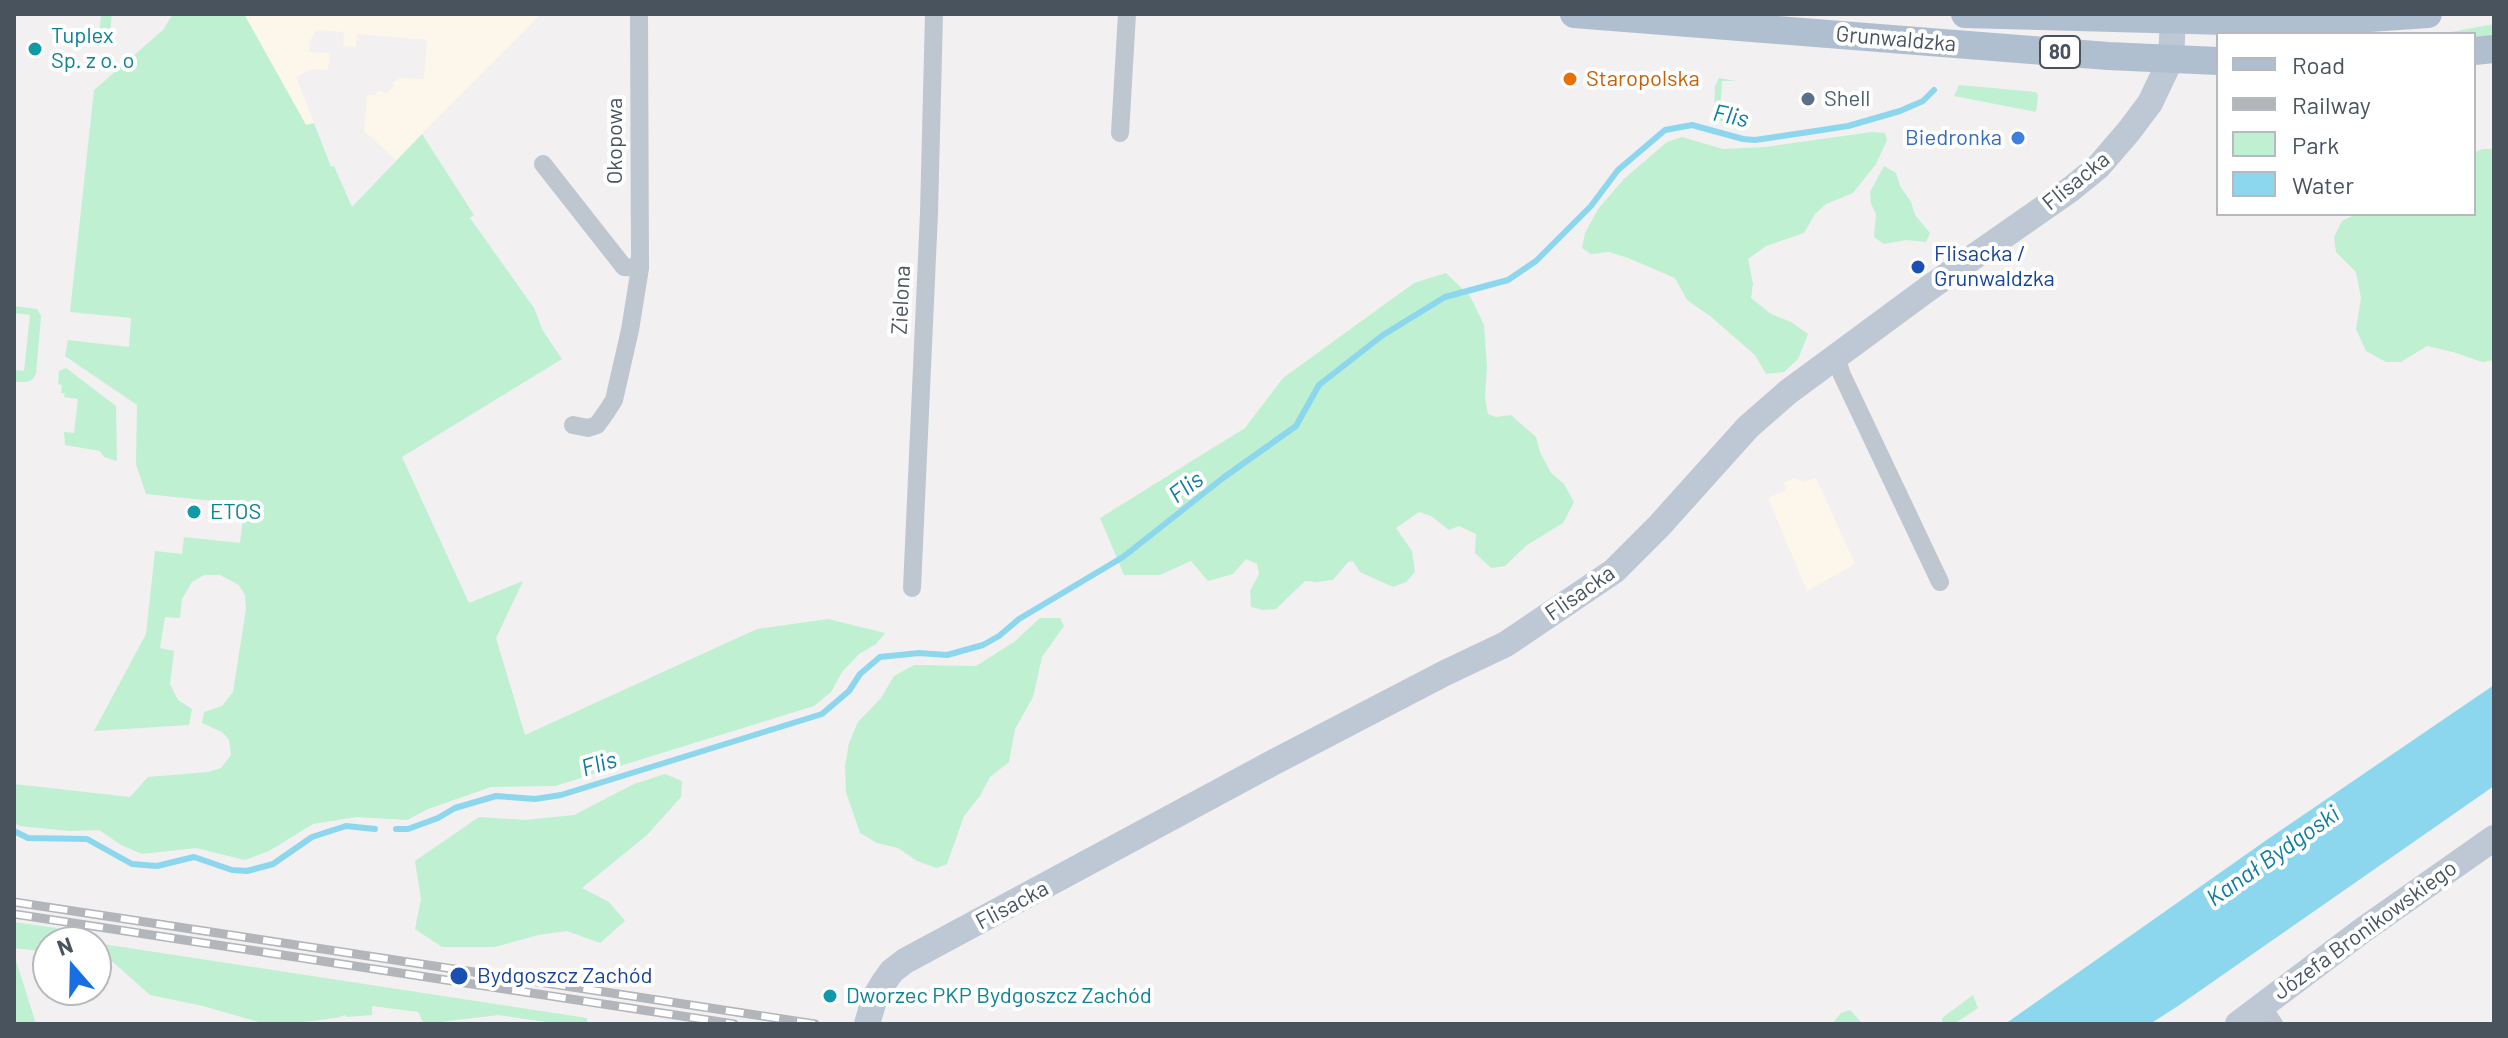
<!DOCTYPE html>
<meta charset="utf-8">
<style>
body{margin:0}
#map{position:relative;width:2508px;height:1038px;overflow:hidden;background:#f2f0f0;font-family:Barlow,sans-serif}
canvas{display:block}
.frame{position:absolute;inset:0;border:16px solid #48535e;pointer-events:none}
.legend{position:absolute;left:2216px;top:32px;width:260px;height:184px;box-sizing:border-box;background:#fff;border:2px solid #b6babf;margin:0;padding:10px 14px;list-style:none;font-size:24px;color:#48535e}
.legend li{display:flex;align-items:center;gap:16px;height:40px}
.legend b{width:40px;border:2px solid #b6babf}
.north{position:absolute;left:32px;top:926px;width:80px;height:80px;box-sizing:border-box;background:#fff;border:2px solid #b6babf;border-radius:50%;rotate:340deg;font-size:22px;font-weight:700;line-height:32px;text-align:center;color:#48535e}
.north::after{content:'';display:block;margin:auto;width:28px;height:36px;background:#186fe4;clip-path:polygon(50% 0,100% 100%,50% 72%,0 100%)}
</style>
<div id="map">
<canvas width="2508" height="1038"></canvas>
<div class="frame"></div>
<ul class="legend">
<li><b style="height:10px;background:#b0bfcf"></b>Road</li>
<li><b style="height:10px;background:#b2b5ba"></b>Railway</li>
<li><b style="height:22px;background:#bff0d2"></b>Park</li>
<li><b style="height:22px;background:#8cd7ed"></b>Water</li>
</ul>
<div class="north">N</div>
</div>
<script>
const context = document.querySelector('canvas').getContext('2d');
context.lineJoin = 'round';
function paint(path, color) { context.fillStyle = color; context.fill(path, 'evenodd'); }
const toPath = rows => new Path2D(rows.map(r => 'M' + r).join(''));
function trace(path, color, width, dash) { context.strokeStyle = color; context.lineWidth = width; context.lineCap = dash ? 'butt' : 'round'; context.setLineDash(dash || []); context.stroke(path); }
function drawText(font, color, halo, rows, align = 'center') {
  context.font = font + ' Barlow,sans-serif'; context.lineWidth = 8; context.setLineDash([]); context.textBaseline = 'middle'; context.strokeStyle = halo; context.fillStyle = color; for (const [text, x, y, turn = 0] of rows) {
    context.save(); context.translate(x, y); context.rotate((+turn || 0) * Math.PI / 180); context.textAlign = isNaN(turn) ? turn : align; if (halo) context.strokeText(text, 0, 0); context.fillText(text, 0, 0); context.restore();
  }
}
paint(toPath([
 [244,14,541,14,396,160,364,131,367,95,374,95,379,90,386,93,394,86,392,83,400,78,424,79,427,40,357,34,356,47,353,47,343,46,344,32,317,30,310,41,309,52,330,53,328,70,312,69,296,77,314,123,307,126],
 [1794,478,1805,482,1816,478,1855,564,1807,591,1768,498,1786,490,1784,482]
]), '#fcf7ea');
paint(toPath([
 [101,14,112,14,109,39,99,39],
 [173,14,244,14,306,125,314,123,331,167,334,166,352,207,422,134,474,215,470,218,534,308,543,331,562,359,402,457,469,603,523,581,496,638,525,735,757,629,828,619,885,633,876,644,859,654,842,672,831,692,814,706,555,786,491,787,428,809,407,820,356,817,313,824,269,851,245,860,196,848,142,854,121,845,99,830,69,831,20,826,14,823,14,784,130,797,148,777,208,772,221,768,231,755,229,740,222,732,202,723,204,712,222,706,233,692,246,609,245,595,239,585,220,575,204,575,192,582,182,599,180,618,165,617,160,648,174,651,170,684,178,700,192,709,189,725,94,731,146,634,155,551,182,554,184,537,240,543,243,519,260,520,260,506,146,494,136,464,137,405,65,356,68,340,129,347,131,318,70,312,94,90,163,30],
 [2494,24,2494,37,2474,39,2474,34,2440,34],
 [1719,78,1736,81,1722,81,1720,112,1730,113,1729,120,1746,122,1746,130,1714,119,1715,86],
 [1959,85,2036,92,2038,96,2036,112,1954,96],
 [1872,132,1885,133,1887,140,1876,164,1853,193,1826,204,1815,214,1804,233,1766,246,1748,259,1753,284,1751,298,1771,314,1791,322,1808,334,1798,359,1784,372,1766,374,1755,355,1710,316,1687,300,1675,278,1628,258,1609,252,1591,254,1582,248,1585,233,1598,209,1624,179,1667,142,1682,137,1723,149,1765,147],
 [2482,149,2494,149,2494,360,2482,362,2453,352,2427,346,2401,362,2386,362,2366,351,2356,329,2361,298,2356,272,2336,252,2334,237,2342,221,2356,214,2474,214,2474,153],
 [1884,166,1896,173,1900,186,1911,202,1915,215,1930,233,1926,242,1906,240,1884,244,1874,237,1876,214,1871,204,1870,192],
 [1446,273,1470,296,1484,325,1487,366,1485,398,1488,414,1496,417,1511,415,1536,437,1540,452,1551,473,1564,484,1574,502,1563,523,1527,545,1505,566,1491,568,1475,553,1476,534,1459,526,1449,530,1431,516,1419,512,1396,528,1412,551,1415,572,1406,582,1393,587,1360,572,1353,561,1348,562,1333,580,1316,582,1305,581,1276,609,1263,610,1251,607,1250,591,1259,574,1257,564,1246,559,1233,574,1208,581,1191,561,1160,575,1124,575,1100,518,1245,428,1283,378,1414,283],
 [14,306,37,309,41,316,36,374,32,380,27,382,14,382,14,370,24,371,30,315,14,313],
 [66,368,116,406,117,461,104,457,100,451,65,445,64,432,74,433,78,399,64,397,65,393,61,393,62,385,58,384,59,371],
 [1040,618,1060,618,1064,626,1042,657,1033,697,1015,729,1009,762,990,777,980,796,964,816,947,864,937,868,917,861,898,848,877,843,860,833,846,792,845,766,849,743,858,722,881,698,894,676,914,665,976,666,1014,642],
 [665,774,682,781,681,797,647,835,582,888,609,902,625,921,600,943,567,931,538,935,495,947,442,947,415,929,421,899,415,861,479,817,526,820,574,815,634,784],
 [14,922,56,928,59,930,60,937,90,942,48,942,48,952,14,948],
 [96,943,587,1018,587,1024,560,1024,498,1015,424,1024,418,1012,372,1006,372,1015,346,1017,345,1015,336,1018,287,1024,262,1023,203,1006,150,995,113,962,96,959],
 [14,954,36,1024,14,1024],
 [1973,995,1978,1008,1954,1024,1943,1024,1942,1018],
 [1850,1010,1863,1024,1832,1024,1841,1013]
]), '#bff0d2');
paint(toPath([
 [2494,685,2494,786,2178,1006,2150,1024,2005,1024,2268,839]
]), '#8cd7ed');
trace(toPath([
 [396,829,408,829,438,818,455,808,496,796,535,799,561,795,822,714,849,691,860,674,880,657,919,653,947,655,983,645,999,636,1019,619,1123,557,1223,478,1296,426,1319,385,1383,335,1445,297,1508,280,1536,261,1591,206,1618,170,1665,130,1692,125,1743,139,1755,140,1809,132,1848,126,1900,111,1923,101,1934,90],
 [14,831,28,838,87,839,132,864,157,866,194,857,232,870,247,871,273,864,312,837,346,826,375,829]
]), '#8cd7ed', 6);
trace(toPath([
 [1120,133,1127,14],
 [543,164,624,267,640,268],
 [1836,357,1842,375,1940,582],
 [573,425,588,428,597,425,607,411,614,400,630,330,640,268,639,14],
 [912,588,929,213,934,14],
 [2261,1005,2274,1024]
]), '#bec7cf', 18);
trace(toPath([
 [867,1024,875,997,884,982,892,971,905,961,1276,761,1445,673,1506,644,1614,571,1659,526,1748,427,1788,392,1929,288,2071,189,2098,167,2129,131,2150,103,2171,59,2173,19],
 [2238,1024,2363,930,2494,838]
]), '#bec8d4', 26);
trace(toPath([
 [1574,14,2108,56,2218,61],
 [1965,14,2264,22,2340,20,2428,14],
 [2474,51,2494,49]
]), '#b0bfcf', 28);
const rail = toPath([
 [14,902,815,1024],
 [14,914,734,1024]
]);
trace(rail, '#b2b5ba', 9);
trace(rail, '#fff', 6, [18]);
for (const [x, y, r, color] of [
 [35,49,8,"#0f9aa8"],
 [1570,79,8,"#e8710a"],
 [1808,99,8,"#5c6f8a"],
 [2018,138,8,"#3f7fe0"],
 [1918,267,8,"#1a4fb4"],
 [194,512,8,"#0f9aa8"],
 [459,976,10,"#1a4fb4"],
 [830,996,8,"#0f9aa8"]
]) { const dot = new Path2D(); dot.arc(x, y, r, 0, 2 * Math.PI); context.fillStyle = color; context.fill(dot); trace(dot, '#fff', 3); }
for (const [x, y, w] of [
 [2060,52,40]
]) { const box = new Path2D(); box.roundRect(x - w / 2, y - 16, w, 32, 6); context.fillStyle = '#fff'; context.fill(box); trace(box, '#48535e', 2); }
drawText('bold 20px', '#48535e', null, [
 ["80",2060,52]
]);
drawText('22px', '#0d838f', '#fff', [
 ["Tuplex",51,36],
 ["Sp. z o. o",51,61],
 ["ETOS",210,512],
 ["Dworzec PKP Bydgoszcz Zachód",846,996]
], 'left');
drawText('22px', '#48535e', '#fff', [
 ["Grunwaldzka",1896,39,5],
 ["Okopowa",615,141,-90],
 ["Flisacka",2076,181,-39],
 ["Zielona",901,300,-87],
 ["Flisacka",1580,593,-35],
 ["Flisacka",1012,905,-28],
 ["Józefa Bronikowskiego",2365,930,-36]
]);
drawText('22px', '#c56008', '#fff', [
 ["Staropolska",1586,79]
], 'left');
drawText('22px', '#4e5e75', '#fff', [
 ["Shell",1824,99]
], 'left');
drawText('22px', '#366cbe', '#fff', [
 ["Biedronka",2002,138]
], 'right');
drawText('22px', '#164399', '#fff', [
 ["Flisacka /",1934,254],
 ["Grunwaldzka",1934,279],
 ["Bydgoszcz Zachód",477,976]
], 'left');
drawText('italic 24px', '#0c7d9d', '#fff', [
 ["Flis",1731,116,12],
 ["Flis",1186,487,-37],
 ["Flis",599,764,-17],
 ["Kanał Bydgoski",2273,856,-35]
]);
</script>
